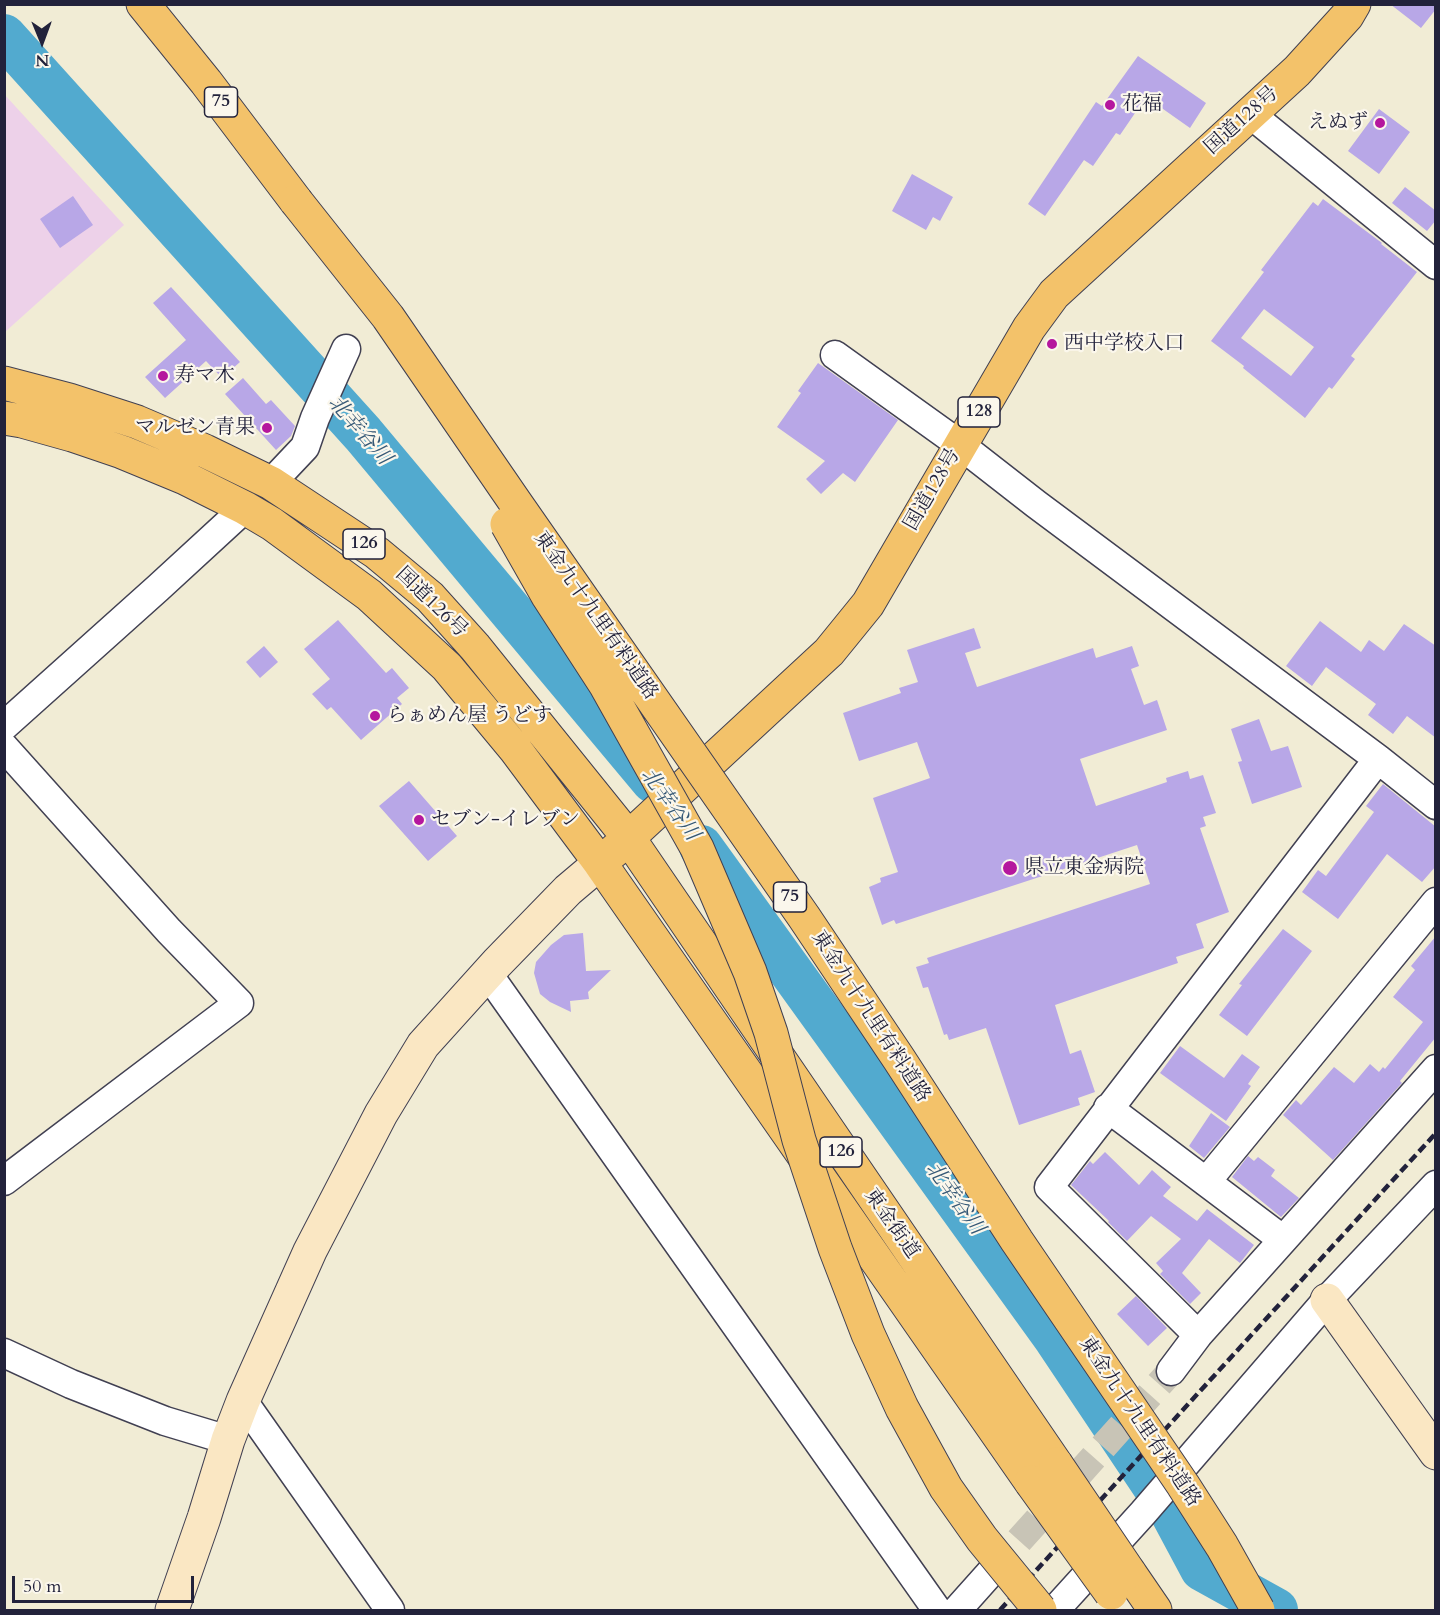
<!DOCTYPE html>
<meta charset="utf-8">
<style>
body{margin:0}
#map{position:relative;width:1440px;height:1615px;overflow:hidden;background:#f1ecd5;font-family:Cardo,serif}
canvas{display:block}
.frame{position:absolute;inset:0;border:6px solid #22223b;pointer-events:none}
.north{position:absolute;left:12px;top:12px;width:60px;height:60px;-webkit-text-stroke:4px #fbf7ec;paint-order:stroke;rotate:179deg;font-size:16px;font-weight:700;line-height:24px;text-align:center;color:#22223b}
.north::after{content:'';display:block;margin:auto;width:21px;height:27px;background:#22223b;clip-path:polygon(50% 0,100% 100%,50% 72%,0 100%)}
.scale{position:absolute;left:12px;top:1576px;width:182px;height:27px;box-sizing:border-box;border:3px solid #22223b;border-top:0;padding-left:8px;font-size:18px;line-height:21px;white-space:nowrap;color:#22223b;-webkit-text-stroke:4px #fbf7ec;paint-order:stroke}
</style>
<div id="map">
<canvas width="1440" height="1615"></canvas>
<div class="frame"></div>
<div class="north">N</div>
<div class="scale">50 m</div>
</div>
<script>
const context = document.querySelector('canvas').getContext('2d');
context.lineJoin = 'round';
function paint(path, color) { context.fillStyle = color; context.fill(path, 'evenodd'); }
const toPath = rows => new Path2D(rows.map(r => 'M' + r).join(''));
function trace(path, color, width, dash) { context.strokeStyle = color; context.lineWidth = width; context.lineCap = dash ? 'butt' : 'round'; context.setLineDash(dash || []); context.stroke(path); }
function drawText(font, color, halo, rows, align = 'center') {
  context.font = font + ' Cardo,"Noto Serif JP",serif'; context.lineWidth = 4.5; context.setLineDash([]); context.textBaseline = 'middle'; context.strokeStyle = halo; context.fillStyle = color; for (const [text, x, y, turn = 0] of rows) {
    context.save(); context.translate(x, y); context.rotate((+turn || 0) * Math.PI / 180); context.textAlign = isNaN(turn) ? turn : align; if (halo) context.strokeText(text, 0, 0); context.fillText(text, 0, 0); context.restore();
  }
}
paint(toPath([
 [4,94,124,225,5,332,4,332]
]), '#edd1e9');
trace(toPath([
 [4,36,363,434,653,781],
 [701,847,1056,1339,1171,1511,1202,1569,1276,1610]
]), '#52aacf', 44);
paint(toPath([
 [1390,4,1436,4,1436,9,1421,28],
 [1138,56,1206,103,1190,128,1146,97,1120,135,1116,133,1093,166,1084,160,1045,216,1028,204,1096,102,1102,106],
 [1379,109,1410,132,1379,174,1348,151],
 [912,174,953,197,940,221,933,217,926,230,892,211],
 [1405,187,1436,211,1436,220,1427,231,1392,203],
 [73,196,93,225,60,248,40,219],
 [1323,199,1382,243,1381,244,1417,272,1351,356,1355,359,1332,389,1329,387,1305,418,1243,368,1244,366,1211,341,1264,272,1261,270,1313,202,1318,206],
 [1264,309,1314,347,1291,376,1241,338],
 [171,287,240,362,222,378,206,361,165,398,145,377,186,340,153,303],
 [818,363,898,420,855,482,843,473,821,494,806,479,825,461,777,427,801,393,798,391],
 [243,378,266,404,271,400,295,426,291,436,276,450,225,394],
 [338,620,386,673,392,668,409,688,397,698,402,704,361,740,331,707,327,710,312,694,330,679,304,649],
 [1320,621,1361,652,1369,640,1384,651,1404,624,1436,646,1436,738,1407,716,1393,734,1368,715,1376,704,1326,667,1312,686,1286,666],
 [974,628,981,648,965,653,977,687,1093,648,1096,658,1132,646,1139,666,1131,669,1144,705,1157,700,1167,730,1080,759,1096,806,1167,782,1166,778,1188,771,1190,779,1203,775,1216,813,1203,817,1206,826,1200,828,1229,912,1196,924,1204,948,1176,957,1178,963,1055,1005,1070,1054,1081,1050,1095,1092,1078,1098,1080,1105,1019,1125,986,1028,949,1040,947,1034,944,1035,928,987,923,988,916,967,929,963,927,958,1150,884,1137,845,896,924,894,920,882,925,869,887,881,882,880,878,898,872,873,798,930,778,917,742,859,761,843,713,901,693,899,688,918,682,907,650],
 [264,646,278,662,260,678,246,662],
 [1259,719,1271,751,1288,746,1302,787,1252,804,1238,762,1242,761,1231,729],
 [409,781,457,836,428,861,379,806],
 [1383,784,1436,827,1436,866,1422,882,1387,854,1338,919,1302,892,1318,870,1326,876,1374,812,1366,806],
 [1283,929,1312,951,1247,1036,1219,1015,1242,985,1239,984],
 [583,933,586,971,611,970,588,992,589,999,570,1001,571,1012,550,1002,540,994,534,973,536,962,551,945,564,935],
 [1436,936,1436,1037,1400,1081,1402,1083,1333,1160,1283,1115,1296,1100,1301,1105,1334,1067,1354,1083,1370,1064,1379,1072,1383,1067,1385,1069,1423,1022,1393,997,1415,970,1411,966],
 [1180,1046,1224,1078,1242,1054,1260,1067,1248,1084,1251,1086,1226,1121,1160,1073],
 [1211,1113,1230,1127,1204,1158,1189,1146],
 [1105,1152,1139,1185,1152,1170,1171,1187,1163,1196,1197,1221,1207,1209,1254,1245,1240,1263,1209,1239,1182,1273,1201,1293,1190,1304,1160,1274,1163,1271,1156,1263,1181,1239,1151,1216,1127,1241,1108,1222,1109,1221,1071,1185,1090,1161,1093,1164],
 [1248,1156,1254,1161,1258,1157,1275,1170,1271,1176,1299,1198,1281,1217,1232,1177],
 [1136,1296,1167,1328,1148,1346,1117,1314]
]), '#b8a7e7');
trace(toPath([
 [991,1572,1171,1371]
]), '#c8c4b6', 28, [28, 14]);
const street = toPath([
 [1249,113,1436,265],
 [835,355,959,444,1036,504,1378,759,1436,805],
 [271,483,305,447,315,418,346,349],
 [4,726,158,588,245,508],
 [4,747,169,931,239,1003,4,1181],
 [488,974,937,1610],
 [1108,1108,1282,1239],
 [1206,1182,1436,902],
 [1198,1335,1049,1187,1378,759],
 [4,1353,71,1384,165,1421,228,1440],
 [1171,1371,1198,1335,1436,1069],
 [243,1401,390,1610],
 [957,1610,991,1572],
 [1055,1610,1143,1513,1327,1300,1436,1185]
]);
const secondary = toPath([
 [1327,1300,1436,1453],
 [172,1610,204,1518,228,1440,243,1401,310,1251,381,1114,423,1045,497,963,568,890,600,863]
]);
const primary = toPath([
 [143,4,206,82,296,201]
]);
const highway = toPath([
 [4,383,69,400,137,422,205,451,271,483,377,553,430,597,475,647,628,837,1056,1464],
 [4,418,22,421,72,435,122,452,185,478,245,508,272,524,369,595,447,667,515,749,600,863,1031,1482],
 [613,852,829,652,868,604,1029,328,1054,294,1297,71,1347,16,1354,4],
 [1129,1572,1155,1610]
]);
trace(street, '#414052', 31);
trace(secondary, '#414052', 35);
trace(primary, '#414052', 35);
trace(highway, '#414052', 35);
trace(street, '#fff', 28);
trace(secondary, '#fae7c3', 33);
trace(primary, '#f3c26a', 33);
trace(highway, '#f3c26a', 33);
trace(toPath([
 [1000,1610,1436,1133]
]), '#22223b', 4.5, [9, 4.5]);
const primaryBridge = toPath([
 [296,201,388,317,515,502,804,917,899,1059,1017,1241,1183,1485,1222,1546,1258,1610],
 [507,524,548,596,605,684,697,848,750,972,771,1033,799,1140,835,1248,868,1334,902,1408,946,1488,982,1539,1040,1610]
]);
const highwayBridge = toPath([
 [1056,1464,1129,1572],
 [1031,1482,1111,1593]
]);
trace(primaryBridge, '#414052', 35, []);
trace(highwayBridge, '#414052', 35, []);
trace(primaryBridge, '#f3c26a', 33);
trace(highwayBridge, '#f3c26a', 33);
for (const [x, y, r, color] of [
 [1110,105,6,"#b5179e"],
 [1380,123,6,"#b5179e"],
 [1052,344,6,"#b5179e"],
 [163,376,6,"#b5179e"],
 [267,428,6,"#b5179e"],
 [375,716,6,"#b5179e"],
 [419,820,6,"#b5179e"],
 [1010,868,8,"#b5179e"]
]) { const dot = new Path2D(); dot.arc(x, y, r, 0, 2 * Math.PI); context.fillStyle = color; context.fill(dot); trace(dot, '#fbf7ec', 2); }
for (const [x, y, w] of [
 [221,102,33],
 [979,412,42],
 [364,544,42],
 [790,897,33],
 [841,1152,42]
]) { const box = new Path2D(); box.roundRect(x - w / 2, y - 15, w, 30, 4.5); context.fillStyle = '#fbf7ec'; context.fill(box); trace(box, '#22223b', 1.5); }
drawText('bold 18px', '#22223b', null, [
 ["75",221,102],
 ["128",979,412],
 ["126",364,544],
 ["75",790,897],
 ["126",841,1152]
]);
drawText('20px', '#22223b', '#fbf7ec', [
 ["花福",1122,105],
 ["えぬず",1368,123,"right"],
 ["西中学校入口",1064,344],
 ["寿マ木",175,376],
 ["マルゼン青果",255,428,"right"],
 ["らぁめん屋 うどす",387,716],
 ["セブン-イレブン",431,820],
 ["県立東金病院",1024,868]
], 'left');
drawText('20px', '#22223b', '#fbf7ec', [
 ["国道128号",1242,121,-42],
 ["国道128号",933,490,-60],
 ["国道126号",431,603,44],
 ["東金九十九里有料道路",595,616,55],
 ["東金九十九里有料道路",870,1017,57],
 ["東金街道",891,1224,55],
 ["東金九十九里有料道路",1139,1422,56]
]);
drawText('italic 21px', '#355876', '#fbf7ec', [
 ["北幸谷川",359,431,49],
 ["北幸谷川",669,805,54],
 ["北幸谷川",954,1199,54]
]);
</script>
